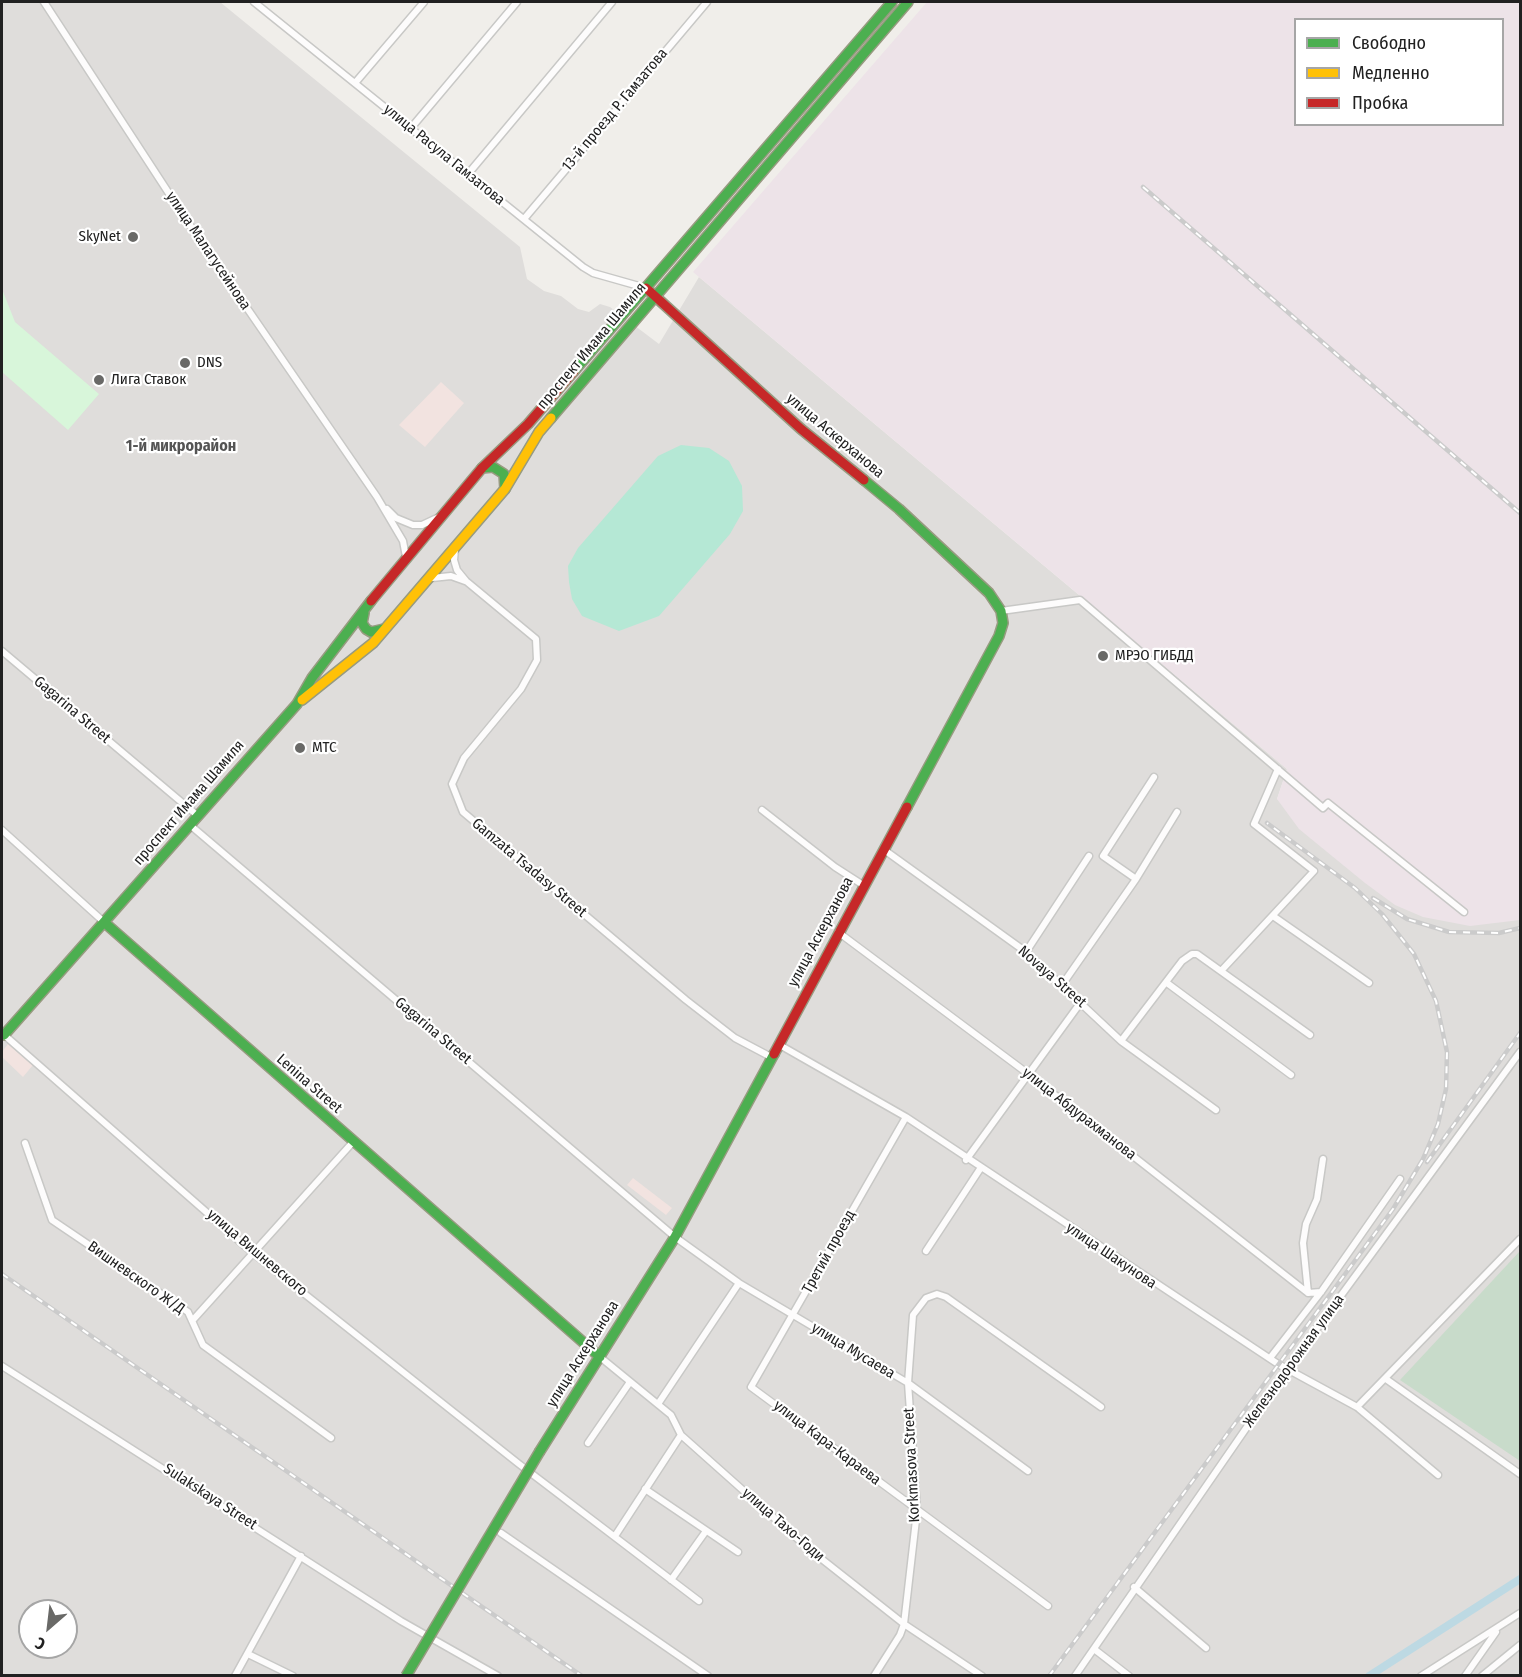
<!DOCTYPE html>
<meta charset="utf-8">
<style>
body{margin:0}
#map{position:relative;width:1522px;height:1677px;overflow:hidden;background:#f0eeea;font-family:"Fira Sans Condensed",sans-serif}
canvas{display:block}
.frame{position:absolute;inset:0;border:3px solid #212121;pointer-events:none}
.legend{position:absolute;left:1294px;top:18px;width:210px;height:108px;box-sizing:border-box;background:#fff;border:2px solid #a6a6a6;margin:0;padding:8px 10px;list-style:none;font-size:18px;color:#212121}
.legend li{display:flex;align-items:center;gap:12px;height:30px}
.legend b{width:30px;border:2px solid #a6a6a6}
.north{position:absolute;left:18px;top:1599px;width:60px;height:60px;box-sizing:border-box;background:#fff;border:2px solid #a6a6a6;border-radius:50%;rotate:208deg;font-size:16px;font-weight:700;line-height:24px;text-align:center;color:#212121}
.north::after{content:'';display:block;margin:auto;width:21px;height:27px;background:#696967;clip-path:polygon(50% 0,100% 100%,50% 72%,0 100%)}
</style>
<div id="map">
<canvas width="1522" height="1677"></canvas>
<div class="frame"></div>
<ul class="legend">
<li><b style="height:8px;background:#4caf50"></b>Свободно</li>
<li><b style="height:8px;background:#ffc107"></b>Медленно</li>
<li><b style="height:8px;background:#c62828"></b>Пробка</li>
</ul>
<div class="north">С</div>
</div>
<script>
const context = document.querySelector('canvas').getContext('2d');
context.lineJoin = 'round';
function paint(path, color) { context.fillStyle = color; context.fill(path, 'evenodd'); }
const toPath = rows => new Path2D(rows.map(r => 'M' + r).join(''));
function trace(path, color, width, dash) { context.strokeStyle = color; context.lineWidth = width; context.lineCap = dash ? 'butt' : 'round'; context.setLineDash(dash || []); context.stroke(path); }
function drawText(font, color, halo, rows, align = 'center') {
  context.font = font + ' "Fira Sans Condensed",sans-serif'; context.lineWidth = 4.5; context.setLineDash([]); context.textBaseline = 'middle'; context.strokeStyle = halo; context.fillStyle = color; for (const [text, x, y, turn = 0] of rows) {
    context.save(); context.translate(x, y); context.rotate((+turn || 0) * Math.PI / 180); context.textAlign = isNaN(turn) ? turn : align; if (halo) context.strokeText(text, 0, 0); context.fillText(text, 0, 0); context.restore();
  }
}
paint(toPath([
 [2,2,220,2,520,247,527,279,544,291,561,296,578,309,589,312,600,304,610,307,659,344,699,277,1287,769,1277,799,1520,919,1520,1675,2,1676],
 [30,1611,66,1611,66,1647,30,1647]
]), '#dfdddb');
paint(toPath([
 [441,382,464,403,425,447,399,425],
 [8,1044,33,1065,23,1077,2,1057,2,1052],
 [633,1178,672,1208,666,1215,627,1185]
]), '#f2e3e0');
paint(toPath([
 [927,2,1520,2,1520,920,1470,926,1423,917,1395,905,1365,883,1299,829,1277,799,1287,769,693,272],
 [1296,20,1502,20,1502,124,1296,124]
]), '#ede3e8');
paint(toPath([
 [1520,1251,1520,1461,1400,1380]
]), '#c8dbca');
paint(toPath([
 [2,289,15,322,99,394,68,430,2,372]
]), '#d8f6da');
paint(toPath([
 [681,445,709,448,729,461,742,486,743,511,730,534,659,616,619,631,582,616,572,599,569,582,568,566,578,548,658,456]
]), '#b5e8d5');
trace(toPath([
 [1369,1676,1520,1579]
]), '#bdd9e3', 8);
const street = toPath([
 [44,2,183,215,377,497,403,541,406,557],
 [254,2,583,267,593,273,646,288],
 [355,83,424,2],
 [411,128,517,2],
 [468,174,612,2],
 [524,219,707,2],
 [387,509,396,518,413,525,422,525,439,517],
 [455,550,454,560,457,570,466,581,536,639,537,660,521,689,464,758,452,784,463,812,686,1000,735,1038,771,1057],
 [432,578,451,576,465,581],
 [1001,611,1080,600,1323,808,1328,803,1464,912],
 [2,651,198,816],
 [762,810,835,867,863,885],
 [190,825,675,1237,739,1283,908,1383,1028,1471],
 [2,830,105,923],
 [883,849,1026,952,1121,1041,1216,1110],
 [1136,879,1103,856,1154,777],
 [1273,916,1369,983],
 [838,932,1027,1073,1308,1293,1321,1292],
 [1026,952,1089,856],
 [1221,971,1314,871,1254,824,1278,769],
 [1167,983,1291,1075],
 [1062,985,1136,879,1177,812],
 [2,1033,253,1253,519,1464,699,1601],
 [1121,1041,1182,961,1192,954,1197,954,1310,1035],
 [778,1044,906,1117,1278,1364,1357,1407,1438,1475],
 [906,1117,751,1387,1048,1606],
 [25,1143,52,1220,188,1312,203,1345,331,1438],
 [966,1160,1081,1002],
 [926,1251,980,1169],
 [1308,1293,1303,1243,1306,1224,1317,1199,1323,1159],
 [192,1321,353,1142],
 [600,1357,671,1415,681,1435,809,1549,904,1624,982,1676],
 [1270,1358,1321,1292,1400,1179],
 [2,1366,401,1621,498,1676],
 [1386,1379,1520,1474],
 [658,1404,739,1283],
 [1357,1407,1520,1239],
 [588,1443,630,1382],
 [645,1489,738,1552],
 [501,1533,708,1676],
 [615,1536,681,1435],
 [671,1580,706,1531],
 [1134,1587,1206,1648],
 [1094,1649,1129,1676],
 [248,1654,293,1676],
 [235,1676,301,1556],
 [874,1676,900,1635,904,1624,917,1511,908,1383,913,1315,926,1298,937,1294,946,1297,1101,1407],
 [1075,1676,1287,1369,1520,1052],
 [1421,1676,1520,1613],
 [1465,1676,1496,1632],
 [1482,1676,1520,1645]
]);
const fast = toPath([
 [574,371,892,2],
 [551,418,908,2],
 [482,468,493,467,504,474,505,489],
 [864,480,899,509,989,593,1001,611,1003,623,999,636,907,807],
 [364,613,362,623,366,629,371,632,384,629],
 [105,923,600,1357],
 [4,1035,297,704,312,678,371,601],
 [540,1451,675,1237,774,1054]
]);
const slow = toPath([
 [302,700,373,643,505,489,539,432,551,418]
]);
const jam = toPath([
 [646,288,801,429,864,480],
 [371,601,482,468,528,424,574,371],
 [774,1054,907,807]
]);
trace(street, '#c8c8c6', 9);
trace(fast, '#979b80', 12);
trace(slow, '#979b80', 12);
trace(jam, '#979b80', 12);
trace(street, '#fdfcfc', 6);
trace(fast, '#4caf50', 9);
trace(slow, '#ffc107', 9);
trace(jam, '#c62828', 9);
const rail = toPath([
 [1143,187,1520,513],
 [1373,898,1407,919,1449,932,1499,933,1520,928],
 [1427,1162,1520,1033],
 [2,1274,582,1676],
 [1049,1676,1393,1209,1423,1159,1438,1124,1446,1089,1447,1052,1436,1001,1414,954,1382,914,1355,888,1267,823]
]);
trace(rail, '#cbcbcb', 4.5);
trace(rail, '#fff', 2, [7]);
const fastBridge = toPath([
 [406,1676,540,1451]
]);
trace(fastBridge, '#979b80', 12, []);
trace(fastBridge, '#4caf50', 9);
for (const [x, y, r, color] of [
 [133,237,6,"#696967"],
 [185,363,6,"#696967"],
 [99,380,6,"#696967"],
 [1103,656,6,"#696967"],
 [300,748,6,"#696967"]
]) { const dot = new Path2D(); dot.arc(x, y, r, 0, 2 * Math.PI); context.fillStyle = color; context.fill(dot); trace(dot, '#fff', 2); }
drawText('15px', '#212121', '#fff', [
 ["13-й проезд Р. Гамзатова",615,110,-50],
 ["улица Расула Гамзатова",444,155,39],
 ["улица Малагусейнова",208,251,56],
 ["проспект Имама Шамиля",592,346,-50],
 ["улица Аскерханова",835,436,40],
 ["Gagarina Street",72,710,40],
 ["проспект Имама Шамиля",189,803,-49],
 ["Gamzata Tsadasy Street",529,868,40],
 ["улица Аскерханова",821,932,-62],
 ["Novaya Street",1052,977,41],
 ["Gagarina Street",433,1031,40],
 ["Lenina Street",309,1084,41],
 ["улица Абдурахманова",1079,1114,38],
 ["Третий проезд",829,1252,-61],
 ["улица Вишневского",257,1253,40],
 ["улица Шакунова",1111,1256,34],
 ["Вишневского Ж/Д",136,1278,35],
 ["улица Мусаева",853,1351,31],
 ["улица Аскерханова",583,1354,-58],
 ["Железнодорожная улица",1294,1361,-54],
 ["улица Кара-Караева",827,1443,37],
 ["Korkmasova Street",912,1465,-93],
 ["Sulakskaya Street",210,1497,33],
 ["улица Тахо-Годи",783,1525,41]
]);
drawText('15px', '#212121', '#fff', [
 ["SkyNet",121,237,"right"],
 ["DNS",197,363],
 ["Лига Ставок",111,380],
 ["МРЭО ГИБДД",1115,656],
 ["МТС",312,748]
], 'left');
drawText('bold 16px', '#545454', '#fff', [
 ["1-й микрорайон",181,447]
]);
</script>
